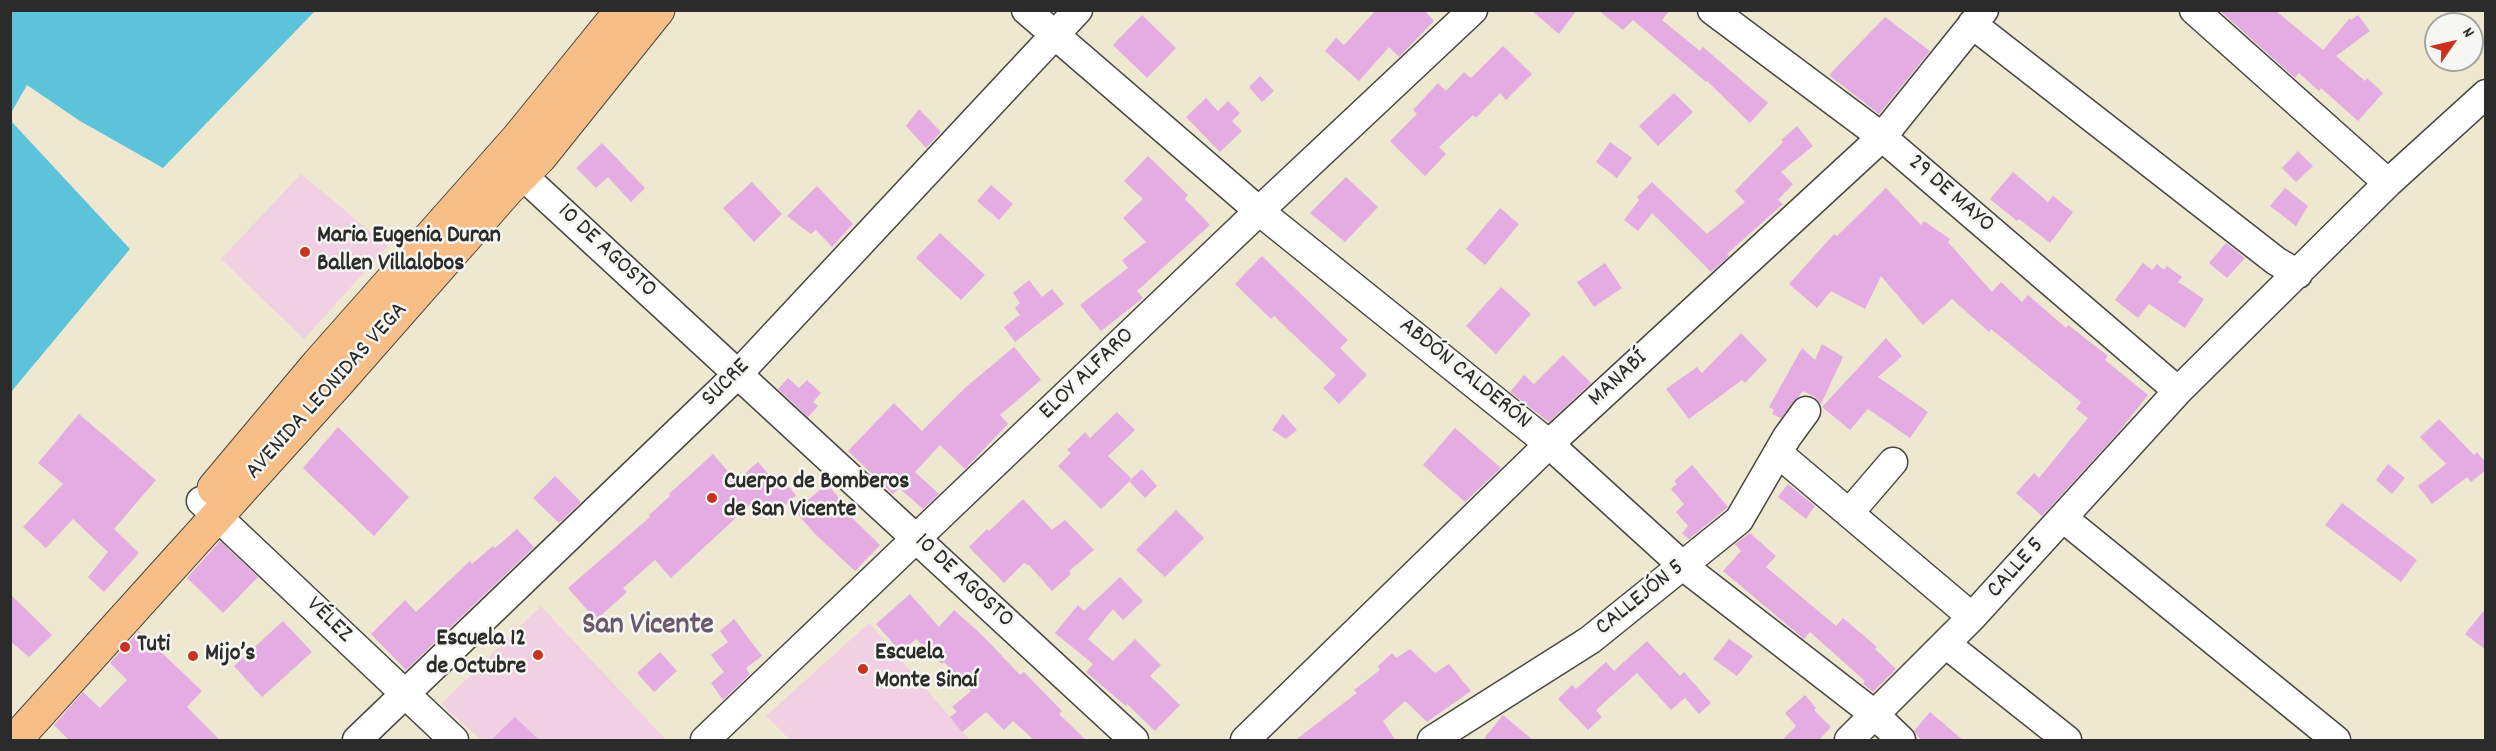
<!DOCTYPE html>
<meta charset="utf-8">
<style>
body{margin:0}
#map{position:relative;width:2496px;height:751px;overflow:hidden;background:#eee8d1;font-family:Dekko,sans-serif}
canvas{display:block}
.frame{position:absolute;inset:0;border:12px solid #2b2b2b;pointer-events:none}
.north{position:absolute;left:2424px;top:12px;width:60px;height:60px;box-sizing:border-box;background:#f6f6f2;border:2px solid #a5a5a2;border-radius:50%;rotate:56deg;font-size:16px;font-weight:700;line-height:24px;text-align:center;color:#2b2b2b}
.north::after{content:'';display:block;margin:auto;width:21px;height:27px;background:#c8321e;clip-path:polygon(50% 0,100% 100%,50% 72%,0 100%)}
</style>
<div id="map">
<canvas width="2496" height="751"></canvas>
<div class="frame"></div>
<div class="north">N</div>
</div>
<script>
const context = document.querySelector('canvas').getContext('2d');
context.lineJoin = 'round';
function paint(path, color) { context.fillStyle = color; context.fill(path, 'evenodd'); }
const toPath = rows => new Path2D(rows.map(r => 'M' + r).join(''));
function trace(path, color, width, dash) { context.strokeStyle = color; context.lineWidth = width; context.lineCap = dash ? 'butt' : 'round'; context.setLineDash(dash || []); context.stroke(path); }
function drawText(font, color, halo, rows, align = 'center') {
  context.font = font + ' Dekko,sans-serif'; context.lineWidth = 5; context.setLineDash([]); context.textBaseline = 'middle'; context.strokeStyle = halo; context.fillStyle = color; for (const [text, x, y, turn = 0] of rows) {
    context.save(); context.translate(x, y); context.rotate((+turn || 0) * Math.PI / 180); context.textAlign = isNaN(turn) ? turn : align; if (halo) context.strokeText(text, 0, 0); context.fillText(text, 0, 0); context.restore();
  }
}
paint(toPath([
 [301,174,388,246,304,339,221,259],
 [541,606,666,740,481,740,441,704],
 [869,623,970,740,790,740,766,716]
]), '#f1d0e3');
paint(toPath([
 [11,10,315,10,315,11,163,168,80,121,27,85,11,113],
 [11,121,130,249,11,392]
]), '#5dc3db');
paint(toPath([
 [1376,10,1424,10,1434,21,1399,57,1389,47,1359,81,1325,51,1336,38,1344,45],
 [1531,10,1577,10,1559,34],
 [1598,10,1670,10,1662,20,1700,51,1703,47,1768,103,1750,123,1707,81,1706,82,1633,20,1623,30],
 [2219,10,2275,10,2323,50,2350,18,2351,20,2358,15,2370,31,2336,56,2365,81,2367,78,2383,93,2358,121,2321,88,2319,91,2299,73,2295,78],
 [1142,15,1176,48,1147,78,1113,45],
 [1885,17,1930,51,1879,114,1829,75],
 [1503,46,1532,74,1506,100,1500,93,1476,118,1473,115,1439,147,1446,154,1425,176,1390,141,1417,114,1413,110,1438,83,1446,91,1464,72,1471,78],
 [1260,76,1274,91,1262,102,1249,87],
 [1674,93,1693,112,1658,146,1639,126],
 [1206,98,1218,111,1228,101,1240,113,1232,121,1242,131,1220,152,1186,117],
 [919,109,941,132,926,148,906,126],
 [1797,126,1813,146,1781,172,1793,184,1778,200,1783,204,1727,254,1729,256,1711,272,1652,213,1638,231,1624,220,1639,200,1637,197,1652,182,1707,234,1745,202,1735,191,1783,142,1781,140],
 [1610,142,1632,158,1617,178,1596,162],
 [602,143,645,188,631,202,608,177,596,188,576,168],
 [2298,151,2313,166,2296,182,2282,168],
 [1148,156,1188,195,1185,199,1210,225,1137,291,1143,298,1101,331,1080,305,1128,268,1122,260,1146,242,1123,218,1143,199,1124,181],
 [2013,172,2048,202,2053,196,2073,212,2050,243,2019,219,2017,221,1990,199],
 [1346,177,1378,207,1345,242,1310,213],
 [752,182,782,214,754,242,723,208],
 [991,185,1013,204,999,220,977,201],
 [817,186,853,224,832,247,816,230,811,234,787,216],
 [1886,188,1921,225,1924,221,1950,239,1948,242,1992,292,2001,282,2022,302,2028,295,2066,328,2068,325,2108,356,2105,360,2148,395,2117,434,2042,516,2016,493,2034,473,2039,478,2088,418,2076,409,2081,402,1991,329,1989,332,1952,299,1923,325,1881,276,1865,309,1831,291,1817,308,1789,284,1834,234,1837,236],
 [2285,188,2308,206,2296,226,2270,206],
 [1500,208,1519,224,1485,265,1466,249],
 [940,233,985,275,961,300,916,258],
 [2226,243,2245,258,2227,278,2209,263],
 [1262,256,1348,340,1340,348,1367,375,1339,404,1323,388,1336,375,1274,316,1271,319,1235,284],
 [1605,263,1622,288,1594,307,1577,282],
 [2143,263,2152,270,2157,264,2164,270,2167,266,2182,277,2178,282,2204,299,2185,328,2149,304,2138,318,2115,300],
 [1029,280,1042,297,1052,289,1064,304,1015,342,1004,327,1020,315,1015,308,1020,303,1013,293],
 [1501,287,1531,314,1496,354,1466,326],
 [1741,333,1767,360,1745,383,1742,380,1689,419,1666,389,1697,367,1702,373],
 [1886,338,1902,356,1878,377,1928,412,1910,438,1868,409,1850,430,1822,407],
 [1822,344,1843,357,1821,404,1815,397,1803,391,1781,418,1772,414,1774,410,1769,407,1802,348,1815,360],
 [1014,347,1041,380,1000,415,1008,424,965,469,940,445,915,472,939,494,923,509,899,488,893,494,848,451,894,403,922,431,966,387],
 [1563,355,1591,383,1549,422,1510,392,1524,375,1534,384],
 [788,378,799,388,807,380,821,393,813,402,818,406,808,417,778,389],
 [1117,412,1135,430,1108,456,1132,479,1101,509,1058,466,1071,453,1067,450,1085,432,1090,438],
 [79,414,156,480,114,529,139,553,104,592,88,577,108,552,73,519,46,548,23,527,63,484,38,463],
 [1283,414,1297,430,1286,439,1272,430],
 [2439,419,2474,455,2477,452,2486,463,2486,470,2471,482,2467,477,2432,504,2418,486,2446,464,2420,437],
 [338,427,409,497,374,536,303,468],
 [1455,428,1501,468,1465,502,1423,465],
 [713,454,736,481,758,462,776,483,781,478,796,495,770,519,754,501,671,578,655,560,623,588,627,592,596,620,568,588,650,517,649,515,670,496,669,494],
 [2388,464,2405,478,2392,494,2376,480],
 [1692,465,1728,507,1689,539,1682,533,1688,526,1676,512,1684,504,1671,489,1677,484,1674,481],
 [1142,469,1157,486,1145,498,1129,481],
 [555,476,581,502,559,523,533,498],
 [827,484,846,506,843,509,880,545,855,571,815,534,795,511],
 [1788,484,1815,506,1806,519,1778,497],
 [1023,499,1052,530,1065,520,1094,550,1069,571,1071,574,1052,591,1030,566,1024,563,1004,583,969,547,987,529,989,531],
 [2342,503,2417,560,2401,582,2325,525],
 [1176,510,1204,538,1165,577,1136,550],
 [517,529,534,547,406,670,371,634,405,600,416,612,470,561,472,564,493,546,495,548],
 [1750,533,1776,556,1766,567,1836,626,1843,618,1877,647,1875,649,1896,669,1873,692,1863,684,1865,681,1810,632,1804,639,1723,571,1741,551,1735,544],
 [220,541,258,577,223,613,187,578],
 [1120,577,1143,601,1123,620,1113,609,1088,639,1113,661,1135,639,1161,665,1150,676,1180,705,1155,731,1127,704,1126,706,1086,672,1093,664,1055,633,1078,605,1084,611],
 [10,594,52,635,29,657,10,641],
 [910,594,939,627,954,610,983,636,1020,675,1024,672,1062,711,1059,714,1087,741,1035,741,1013,721,1004,730,986,712,962,732,950,717,957,712,952,707,971,691,944,662,942,664,916,639,901,652,876,624],
 [2486,608,2486,650,2465,634],
 [734,619,762,656,746,668,750,674,723,700,711,683,724,672,711,655,728,642,720,631],
 [283,621,312,652,262,697,234,666],
 [139,631,202,691,187,707,221,741,70,741,54,725,83,692,100,708,127,680,110,663],
 [1729,639,1753,656,1737,676,1713,659],
 [1647,641,1680,676,1684,672,1711,703,1699,714,1685,698,1671,710,1637,673,1596,710,1602,717,1588,730,1558,699,1572,685,1576,689,1606,662,1614,671],
 [1410,649,1435,673,1449,664,1471,691,1427,722,1405,701,1383,721,1396,741,1294,741,1357,693,1354,690,1380,670,1378,666,1392,653,1396,658],
 [660,652,677,671,654,692,637,673],
 [1805,695,1816,708,1814,710,1831,727,1818,741,1781,741,1796,726,1785,713],
 [1930,712,1964,741,1922,741,1914,731],
 [1503,715,1534,741,1482,741],
 [515,717,540,741,490,741]
]), '#e4ace2');
const minor = toPath([
 [1026,10,1259,211,1549,444,1683,566,1874,714,1901,740],
 [1712,10,1882,137,2178,391],
 [2194,10,2388,183],
 [1972,24,2276,261,2298,274],
 [507,161,1134,740],
 [1779,454,1972,617],
 [201,501,454,740],
 [1850,512,1893,462],
 [2063,518,2336,740],
 [1946,644,2067,740],
 [357,740,738,374,1078,10],
 [705,740,1259,211,1473,10],
 [1245,740,1549,444,1882,137,1984,10],
 [1432,740,1590,640,1739,520,1787,437,1806,411],
 [1849,740,1972,617,2178,391,2388,183,2486,94]
]);
const highway = toPath([
 [214,488,318,364,519,137,622,10],
 [15,740,339,381,507,190,540,157,658,10]
]);
trace(minor, '#484744', 31);
trace(highway, '#484744', 35);
trace(minor, '#fff', 28);
trace(highway, '#f7be87', 33);
for (const [x, y, r, color] of [
 [305,252,6,"#c8321e"],
 [712,498,6,"#c8321e"],
 [125,647,6,"#c8321e"],
 [538,655,6,"#c8321e"],
 [193,656,6,"#c8321e"],
 [863,669,6,"#c8321e"]
]) { const dot = new Path2D(); dot.arc(x, y, r, 0, 2 * Math.PI); context.fillStyle = color; context.fill(dot); trace(dot, '#f6f6f2', 2); }
drawText('24px', '#2b2b2b', '#f6f6f2', [
 ["29 DE MAYO",1950,195,41],
 ["10 DE AGOSTO",606,252,43],
 ["ELOY ALFARO",1088,375,-44],
 ["ABDÓN CALDERÓN",1464,375,39],
 ["MANABÍ",1619,380,-43],
 ["SUCRE",727,384,-45],
 ["AVENIDA LEONIDAS VEGA",328,392,-48],
 ["CALLE 5",2017,569,-48],
 ["10 DE AGOSTO",963,582,43],
 ["CALLEJÓN 5",1641,599,-39],
 ["VÉLEZ",328,621,44]
]);
drawText('bold 24px', '#2b2b2b', '#f6f6f2', [
 ["Maria Eugenia Duran",317,238],
 ["Ballen Villalobos",317,266],
 ["Cuerpo de Bomberos",724,484],
 ["de San Vicente",724,512],
 ["Escuela 12",526,641,"right"],
 ["de Octubre",526,669,"right"],
 ["Tuti",137,647],
 ["Escuela",875,655],
 ["Monte Sinaí",875,683],
 ["Mijo’s",205,656]
], 'left');
drawText('bold 30px', '#6c586b', '#f6f6f2', [
 ["San Vicente",648,628]
]);
</script>
